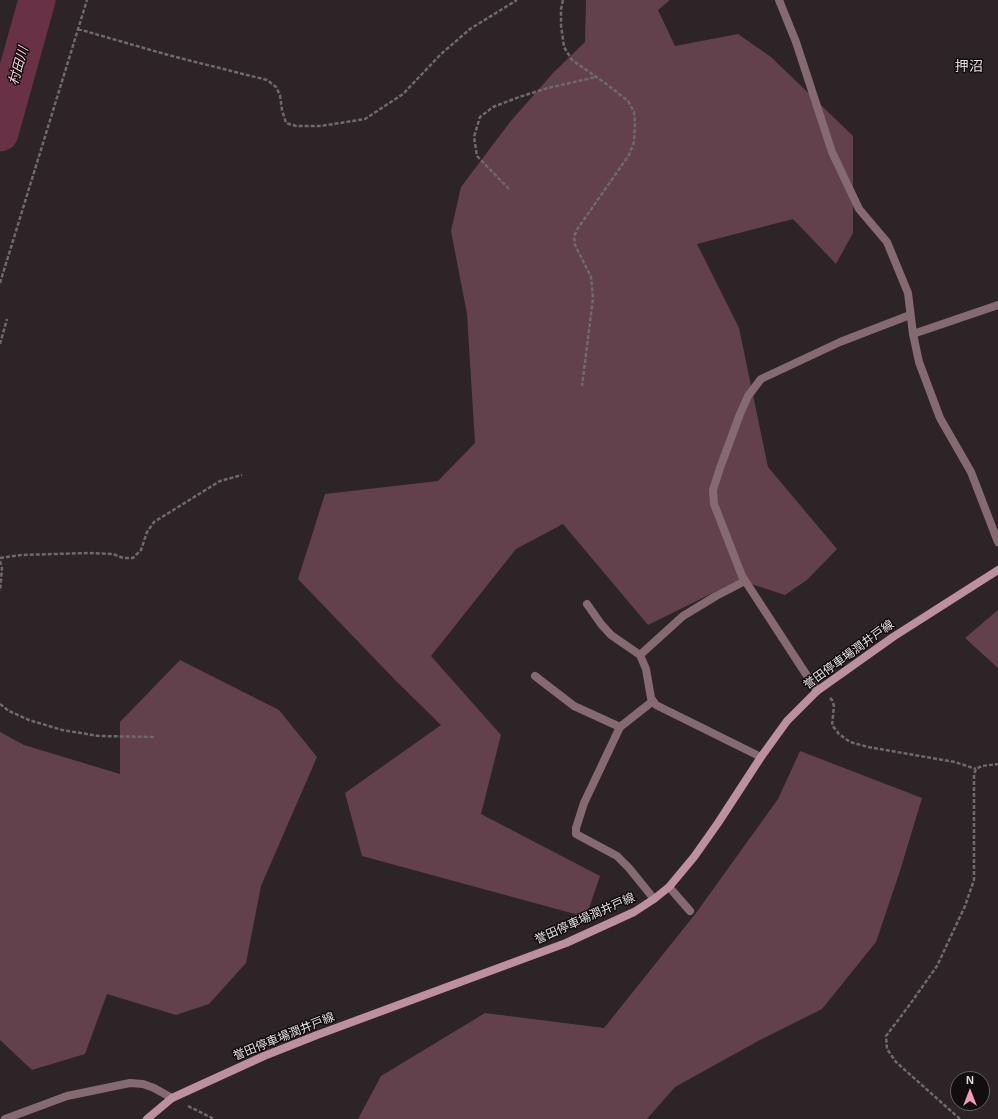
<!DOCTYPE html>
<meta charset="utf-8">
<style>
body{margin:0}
#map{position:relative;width:998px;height:1119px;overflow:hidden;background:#2c2426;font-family:Helvetica,sans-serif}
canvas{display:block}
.north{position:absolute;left:950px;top:1071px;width:40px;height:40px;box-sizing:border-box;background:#120e0f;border:1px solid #656061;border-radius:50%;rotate:0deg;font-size:11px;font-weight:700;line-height:16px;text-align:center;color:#e1dbdc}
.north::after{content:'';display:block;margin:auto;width:14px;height:18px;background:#f09ab7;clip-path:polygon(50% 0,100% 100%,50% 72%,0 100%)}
</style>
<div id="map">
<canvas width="998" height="1119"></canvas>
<div class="north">N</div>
</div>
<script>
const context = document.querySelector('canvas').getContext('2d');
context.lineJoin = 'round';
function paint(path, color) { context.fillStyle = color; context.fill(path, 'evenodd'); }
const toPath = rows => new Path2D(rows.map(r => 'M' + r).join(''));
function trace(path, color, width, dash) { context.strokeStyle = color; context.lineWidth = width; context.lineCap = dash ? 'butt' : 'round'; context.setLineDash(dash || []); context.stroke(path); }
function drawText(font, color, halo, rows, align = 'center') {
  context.font = font + ' Helvetica,"Noto Sans JP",sans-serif'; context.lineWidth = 3; context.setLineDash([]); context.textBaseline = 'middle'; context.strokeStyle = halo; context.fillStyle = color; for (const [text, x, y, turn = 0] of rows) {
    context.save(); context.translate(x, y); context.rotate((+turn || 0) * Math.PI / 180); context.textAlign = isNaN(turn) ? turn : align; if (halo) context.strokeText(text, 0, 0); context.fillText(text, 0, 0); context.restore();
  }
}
paint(toPath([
 [586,0,670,0,658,10,675,46,738,34,771,57,853,136,853,233,836,264,793,219,697,244,739,328,768,467,837,549,807,580,785,595,739,580,648,625,563,524,516,549,431,656,501,735,481,814,600,876,586,917,362,856,345,793,441,725,395,680,298,579,325,494,438,481,475,443,467,314,451,231,461,187,510,122,553,73,585,42],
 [998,610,998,668,965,638],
 [180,660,279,710,317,757,261,886,246,963,209,1004,176,1015,107,994,85,1054,32,1070,0,1040,0,732,24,745,120,774,120,722],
 [800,751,922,798,900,871,876,942,822,1009,758,1041,675,1087,647,1119,358,1119,381,1076,485,1013,604,1028,696,913,778,799]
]), '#62404c');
trace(toPath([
 [0,133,37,0]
]), '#693146', 37);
trace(toPath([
 [563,0,561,9,561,25,564,47,572,60,605,83,628,101,634,112,635,123,634,142,629,155,578,228,574,236,575,245,591,277,593,298,582,386],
 [78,29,168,55,267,80,276,87,280,95,282,110,286,123,296,126,321,126,365,119,403,94,441,54,470,29,517,0],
 [509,189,477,156,474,137,480,117,493,107,519,97,548,88,596,77],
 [0,283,87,0],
 [0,344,7,319],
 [0,558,21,555,88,553,113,554,123,558,133,558,141,550,147,532,154,522,220,481,242,475],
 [0,561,2,568,0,591],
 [830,698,832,700,834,706,832,725,839,734,850,742,868,747,955,762,976,769],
 [0,704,9,711,29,720,62,730,99,736,154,737],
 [188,1106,214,1119],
 [960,1119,896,1062,887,1049,886,1036,908,1007,937,966,965,906,974,880,974,774,976,769,982,766,998,764]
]), '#70696a', 2.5, [4, 2]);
trace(toPath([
 [913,334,998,305],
 [587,604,601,624,611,635,640,655,646,669,651,698,656,705,761,757],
 [640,655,683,616,716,596,745,581],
 [535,676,574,706,620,727],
 [817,691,742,576,714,504,713,490,720,468,740,414,748,396,761,379,840,342,910,315],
 [653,701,620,727,584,803,576,828,576,834,617,856,629,868,654,899],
 [669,887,690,911]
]), '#866a72', 8);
trace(toPath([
 [779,0,796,42,832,152,859,209,887,242,908,293,913,334,919,362,940,418,971,472,998,542],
 [5,1119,67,1096,130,1083,143,1084,154,1088,172,1098]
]), '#866a72', 8);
trace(toPath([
 [147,1119,172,1098,264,1056,317,1035,566,943,634,912,654,899,669,887,694,857,718,823,761,757,787,721,817,691,893,637,998,570]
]), '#bc909e', 8);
drawText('12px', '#e1dbdc', '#120e0f', [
 ["誉田停車場潤井戸線",849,655,-36],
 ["誉田停車場潤井戸線",585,919,-24],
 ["誉田停車場潤井戸線",284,1037,-22]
]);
drawText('italic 13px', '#f4ced9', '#120e0f', [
 ["村田川",19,66,-74]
]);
drawText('14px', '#e1dbdc', '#120e0f', [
 ["押沼",969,67]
]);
</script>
